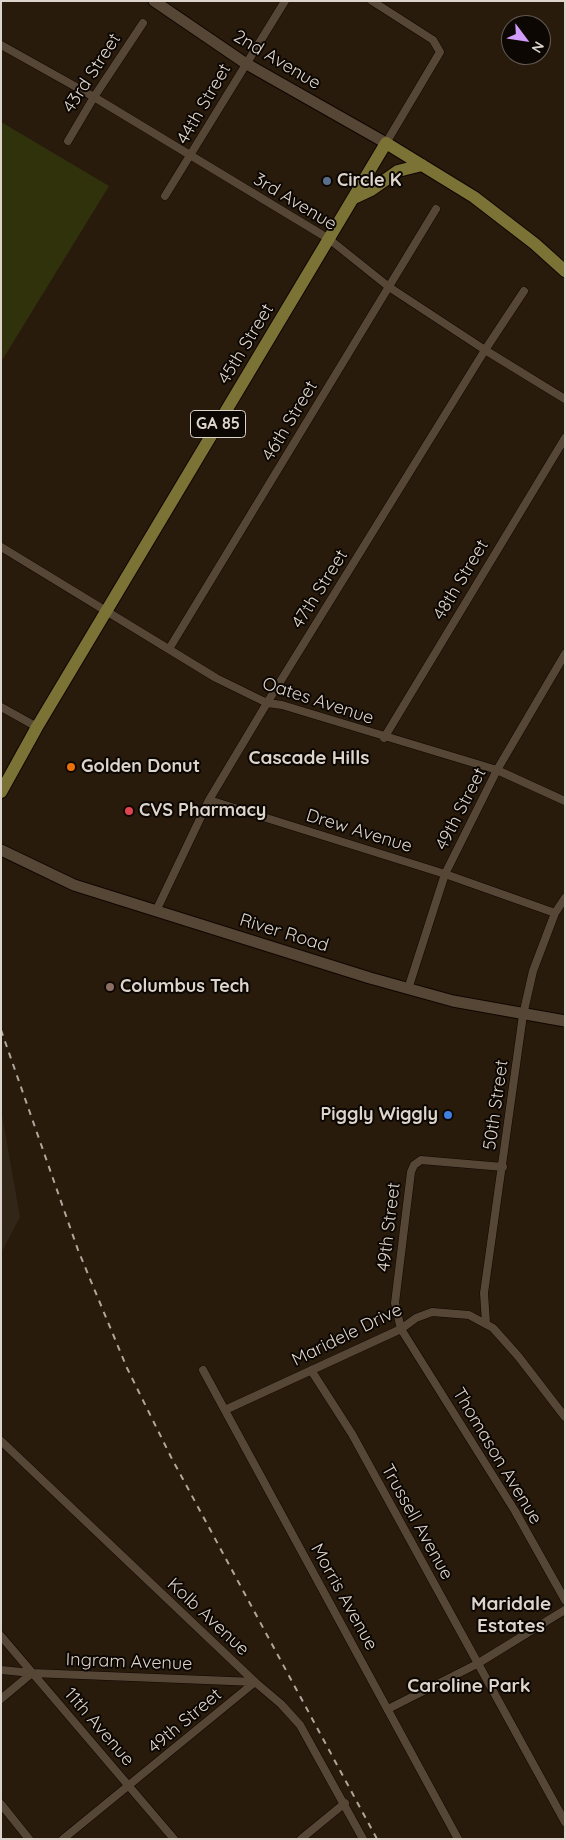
<!DOCTYPE html>
<style>
body{margin:0}
#map{position:relative;width:566px;height:1840px;overflow:hidden;background:#281b0c;font-family:Quicksand,sans-serif}
canvas{display:block}
.frame{position:absolute;inset:0;border:2px solid #ddd4cb;pointer-events:none}
.north{position:absolute;left:501px;top:15px;width:50px;height:50px;box-sizing:border-box;background:#0c0703;border:1px solid #605953;border-radius:50%;rotate:121deg;font-size:14px;font-weight:700;line-height:20px;text-align:center;color:#ddd4cb}
.north::after{content:'';display:block;margin:auto;width:18px;height:22px;background:#d29cfd;clip-path:polygon(50% 0,100% 100%,50% 72%,0 100%)}
</style>
<div id="map">
<canvas width="566" height="1840"></canvas>
<div class="frame"></div>
<div class="north">N</div>
</div>
<script>
const context = document.querySelector('canvas').getContext('2d');
context.lineJoin = 'round';
function paint(path, color) { context.fillStyle = color; context.fill(path, 'evenodd'); }
const toPath = rows => new Path2D(rows.map(r => 'M' + r).join(''));
function trace(path, color, width, dash) { context.strokeStyle = color; context.lineWidth = width; context.lineCap = dash ? 'butt' : 'round'; context.setLineDash(dash || []); context.stroke(path); }
function drawText(font, color, halo, rows, align = 'center') {
  context.font = font + ' Quicksand,sans-serif'; context.lineWidth = 4; context.setLineDash([]); context.textBaseline = 'middle'; context.strokeStyle = halo; context.fillStyle = color; for (const [text, x, y, turn = 0] of rows) {
    context.save(); context.translate(x, y); context.rotate((+turn || 0) * Math.PI / 180); context.textAlign = isNaN(turn) ? turn : align; if (halo) context.strokeText(text, 0, 0); context.fillText(text, 0, 0); context.restore();
  }
}
paint(toPath([
 [1,1109,20,1217,1,1253]
]), '#322619');
paint(toPath([
 [1,122,109,186,1,362]
]), '#30320c');
const minor = toPath([
 [372,1,433,40,440,52,386,143],
 [1,45,94,97,329,239,389,287,485,350,565,399],
 [68,141,94,97,143,23],
 [165,196,285,1],
 [1,547,216,678,267,703,282,705,497,770,565,801],
 [169,649,436,209],
 [1,707,37,727],
 [384,738,565,438],
 [209,800,445,874,555,913],
 [156,911,209,800,267,703,485,350,524,291],
 [408,989,445,874,497,770,565,654],
 [503,1167,421,1160,414,1165,411,1172,395,1303,401,1329,515,1511,565,1600],
 [486,1323,484,1293,523,1015,533,971,555,913,565,898],
 [203,1370,458,1839],
 [311,1370,352,1434,565,1822],
 [225,1410,401,1329,416,1318,432,1312,469,1315,493,1328,518,1356,565,1417],
 [1,1441,255,1682,281,1704,300,1725,363,1839],
 [1,1636,174,1839],
 [1,1670,32,1673,255,1682],
 [1,1699,32,1673],
 [388,1709,477,1664,565,1610],
 [1,1804,29,1839],
 [63,1839,255,1682],
 [301,1839,345,1803]
]);
const secondary = toPath([
 [154,1,245,63,386,143],
 [1,850,74,885,370,978,453,1001,565,1021]
]);
const primary = toPath([
 [356,197,371,190,398,171,422,165],
 [1,792,37,727,386,143,474,197,535,244,565,271]
]);
trace(minor, '#100600', 9);
trace(secondary, '#100600', 13);
trace(primary, '#100600', 14);
trace(minor, '#554636', 8);
trace(secondary, '#554636', 11);
trace(primary, '#7b7235', 12);
trace(toPath([
 [1,1030,78,1250,127,1368,171,1457,377,1839]
]), '#b0a69c', 2, [6, 6]);
for (const [x, y, r, color] of [
 [327,181,5,"#5c6f8a"],
 [71,767,5,"#e8710a"],
 [129,811,5,"#e0444e"],
 [110,987,5,"#8d6e63"],
 [448,1115,5,"#3f7fe0"]
]) { const dot = new Path2D(); dot.arc(x, y, r, 0, 2 * Math.PI); context.fillStyle = color; context.fill(dot); trace(dot, '#0c0703', 2); }
for (const [x, y, w] of [
 [218,424,55]
]) { const box = new Path2D(); box.roundRect(x - w / 2, y - 13.5, w, 27, 4); context.fillStyle = '#0c0703'; context.fill(box); trace(box, '#ddd4cb', 1); }
drawText('bold 16px', '#ddd4cb', null, [
 ["GA 85",218,424]
]);
drawText('18px', '#ddd4cb', '#0c0703', [
 ["2nd Avenue",277,60,31],
 ["43rd Street",92,73,-57],
 ["44th Street",204,104,-60],
 ["3rd Avenue",295,202,31],
 ["45th Street",246,344,-59],
 ["46th Street",290,421,-59],
 ["48th Street",461,580,-59],
 ["47th Street",320,589,-58],
 ["Oates Avenue",318,701,18],
 ["49th Street",461,809,-63],
 ["Drew Avenue",359,831,17],
 ["River Road",284,933,17],
 ["50th Street",496,1105,-82],
 ["49th Street",389,1227,-83],
 ["Maridele Drive",347,1335,-26],
 ["Thomason Avenue",497,1456,59],
 ["Trussell Avenue",417,1522,61],
 ["Morris Avenue",344,1597,61],
 ["Kolb Avenue",208,1617,43],
 ["Ingram Avenue",129,1662,2],
 ["49th Street",185,1721,-40],
 ["11th Avenue",99,1727,49]
]);
drawText('bold 18px', '#ddd4cb', '#0c0703', [
 ["Circle K",337,181],
 ["Golden Donut",81,767],
 ["CVS Pharmacy",139,811],
 ["Columbus Tech",120,987],
 ["Piggly Wiggly",438,1115,"right"]
], 'left');
drawText('bold 19px', '#ddd4cb', '#0c0703', [
 ["Cascade Hills",309,758],
 ["Maridale",511,1604],
 ["Estates",511,1626],
 ["Caroline Park",469,1686]
]);
</script>
